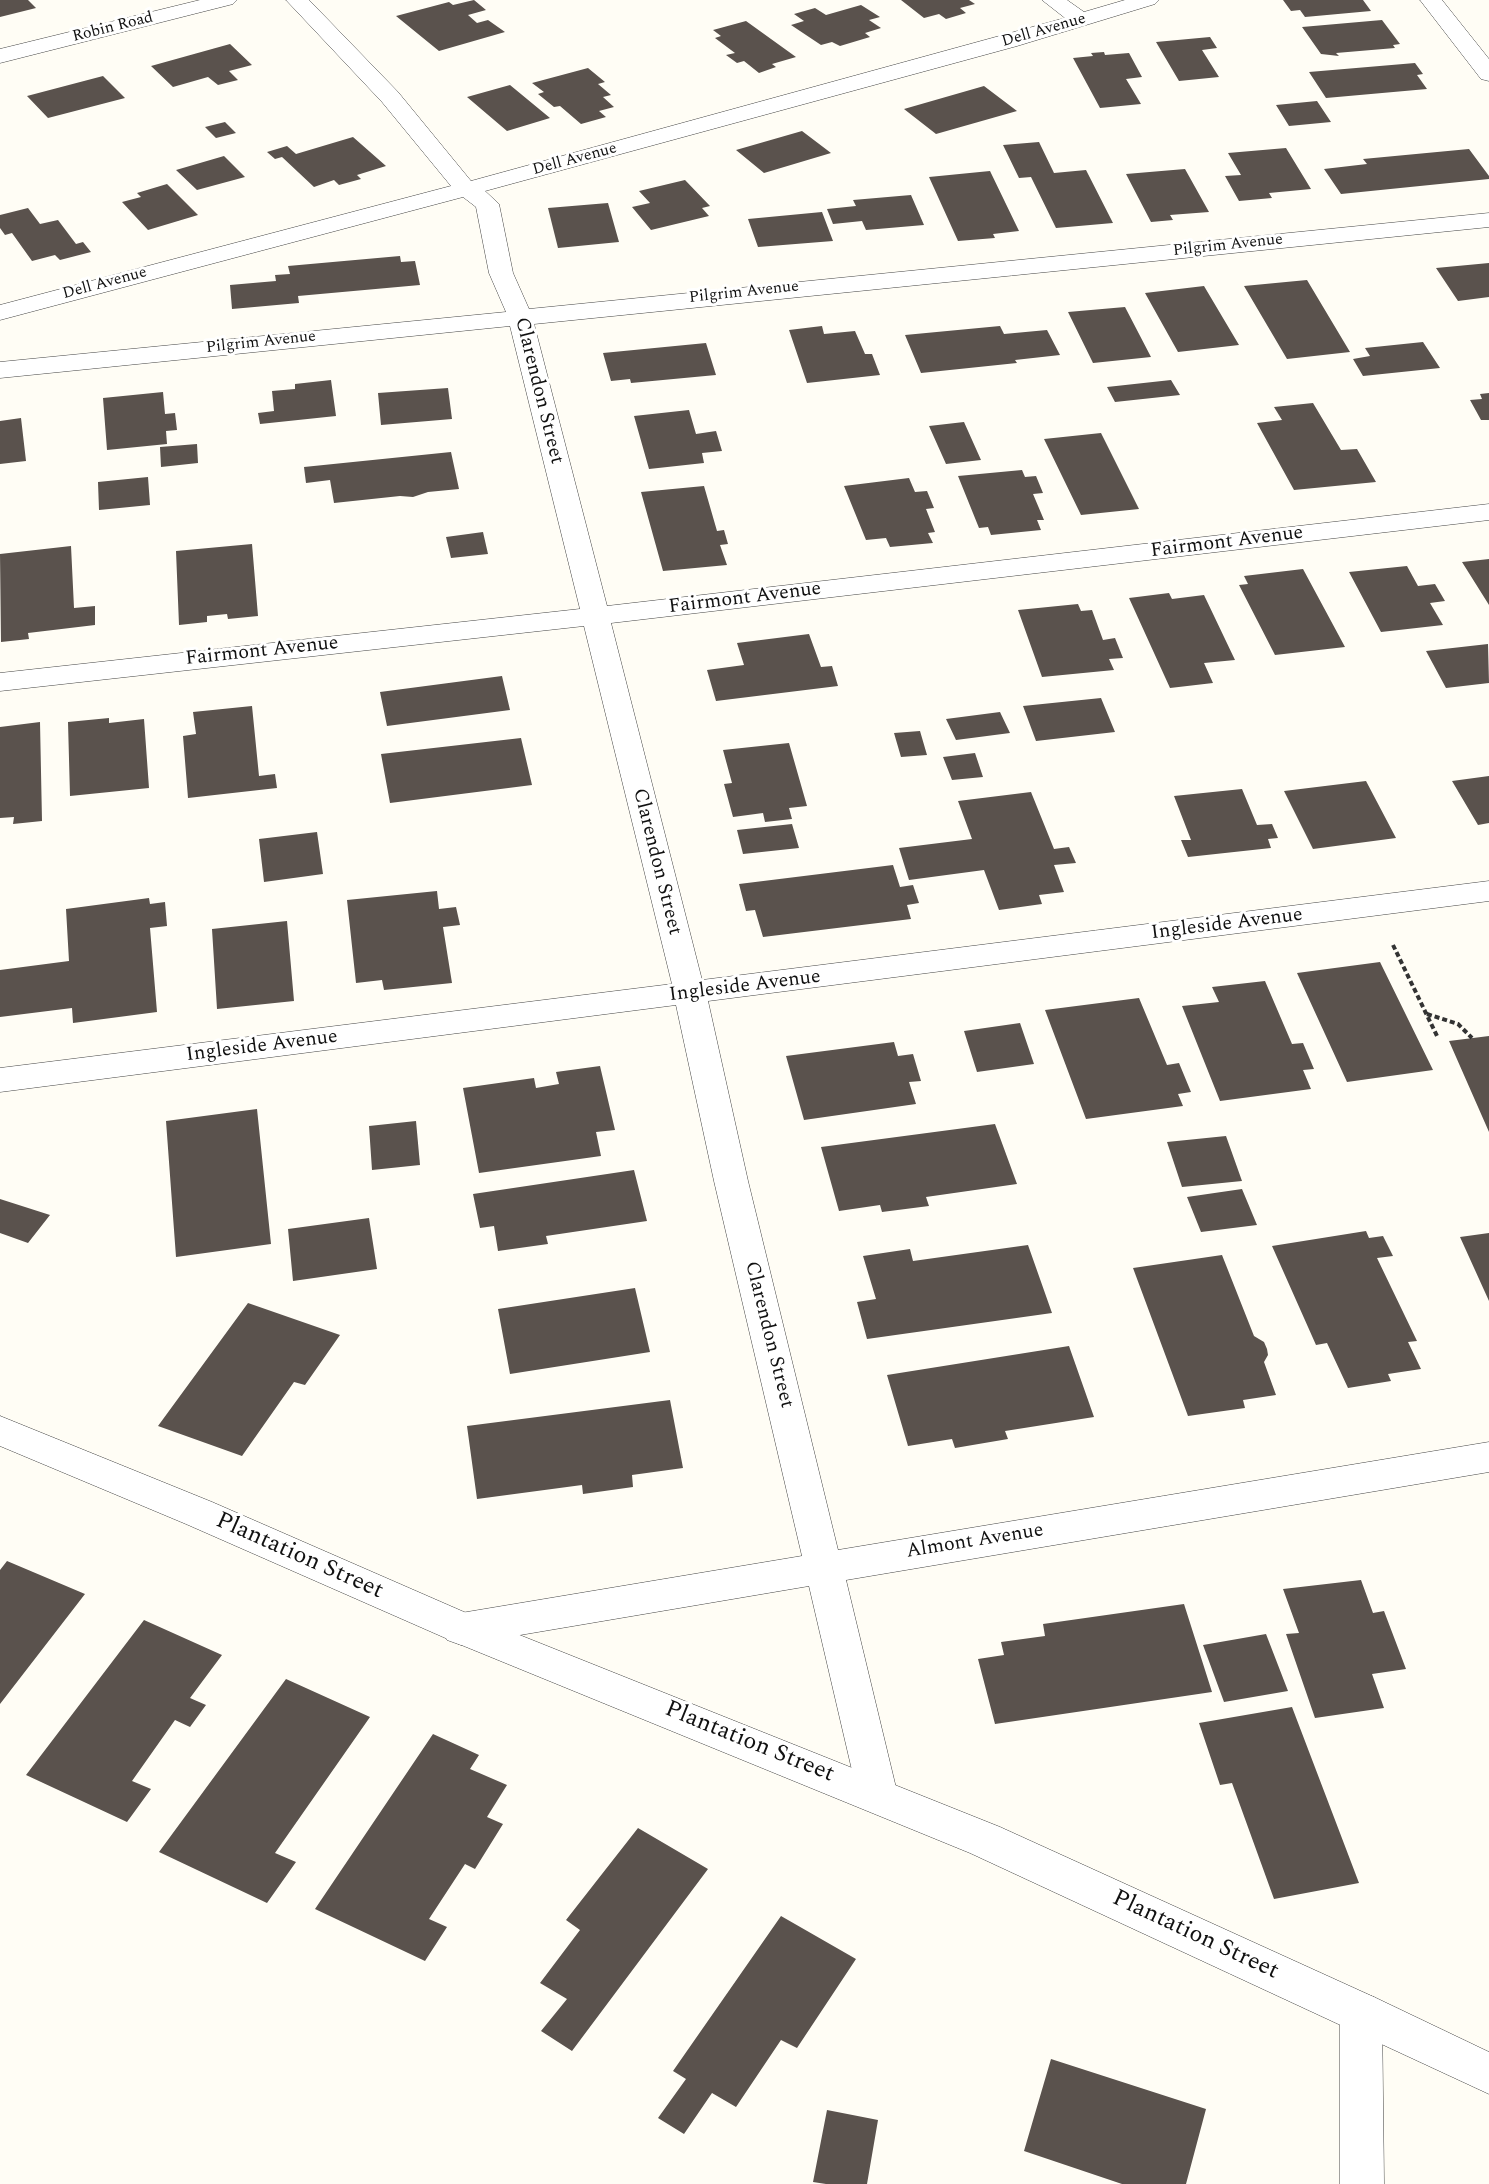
<!DOCTYPE html>
<style>
body{margin:0}
canvas{display:block;background:#fffdf5}
</style>
<canvas width="1489" height="2184"></canvas>
<script>
const context = document.querySelector('canvas').getContext('2d');
context.lineJoin = 'round';
function paint(path, color) { context.fillStyle = color; context.fill(path, 'evenodd'); }
const toPath = rows => new Path2D(rows.map(r => 'M' + r).join(''));
function trace(path, color, width, dash) { context.strokeStyle = color; context.lineWidth = width; context.lineCap = dash ? 'butt' : 'round'; context.setLineDash(dash || []); context.stroke(path); }
function drawText(font, color, halo, rows, align = 'center') {
  context.font = font + ' Spectral,serif'; context.lineWidth = 6; context.setLineDash([]); context.textBaseline = 'middle'; context.strokeStyle = halo; context.fillStyle = color; for (const [text, x, y, turn = 0] of rows) {
    context.save(); context.translate(x, y); context.rotate((+turn || 0) * Math.PI / 180); context.textAlign = isNaN(turn) ? turn : align; if (halo) context.strokeText(text, 0, 0); context.fillText(text, 0, 0); context.restore();
  }
}
paint(toPath([
 [0,0,28,0,36,8,0,17],
 [474,0,486,10,468,15,477,23,488,20,505,32,439,51,396,16,449,2,453,5],
 [901,0,969,0,975,4,960,8,966,13,946,19,939,14,924,18],
 [1283,0,1363,0,1371,11,1305,17,1300,10,1291,11],
 [861,5,880,17,869,20,881,28,865,33,870,37,840,46,832,42,821,45,791,25,804,21,794,14,815,8,826,15],
 [1382,20,1400,44,1393,45,1395,48,1336,53,1339,56,1321,54,1302,27],
 [746,21,796,57,772,64,776,67,759,73,744,61,737,63,726,55,735,53,715,38,721,36,713,30],
 [1210,37,1217,48,1202,50,1219,77,1179,81,1156,42],
 [230,44,252,65,229,71,238,80,218,85,208,77,173,87,151,66],
 [1104,52,1105,55,1129,53,1142,77,1126,79,1141,104,1100,108,1073,58,1093,56,1091,53],
 [1415,63,1423,74,1417,75,1427,89,1326,98,1309,72],
 [588,68,605,82,598,84,611,95,603,97,614,107,599,111,606,117,581,124,560,106,554,107,538,94,544,92,532,83],
 [103,76,125,98,48,118,27,96],
 [510,85,550,118,507,131,467,97],
 [984,86,1017,111,936,134,904,109],
 [1317,101,1331,122,1289,126,1276,105],
 [225,122,236,133,216,138,205,127],
 [802,131,831,153,764,173,736,150],
 [353,137,386,166,357,175,361,179,339,185,334,180,314,187,282,157,275,159,267,152,287,146,296,154],
 [1039,142,1054,173,1086,170,1113,223,1056,228,1031,177,1019,178,1003,145],
 [1286,148,1311,189,1269,193,1272,198,1239,201,1225,176,1241,175,1228,153],
 [1469,149,1489,176,1489,179,1341,194,1324,169,1367,164,1363,159],
 [224,156,245,177,197,190,176,170],
 [1185,169,1209,212,1170,215,1173,220,1151,222,1126,174],
 [990,171,1019,231,993,234,995,238,958,241,929,177],
 [685,180,710,206,702,208,709,216,651,230,632,207,650,203,639,191],
 [167,184,198,215,148,230,122,202,141,197,137,193],
 [911,195,924,225,866,230,862,221,833,224,827,209,856,206,853,200],
 [608,203,619,242,558,248,548,208],
 [28,208,40,224,58,220,76,244,83,242,91,252,60,260,55,255,32,261,12,233,5,235,0,228,0,215],
 [822,212,833,241,758,247,748,219],
 [400,256,401,262,415,261,420,285,298,296,299,303,232,309,230,285,276,281,275,275,290,274,288,266],
 [1489,263,1489,297,1458,301,1436,268],
 [1307,280,1350,352,1287,359,1244,286],
 [1204,286,1239,345,1178,352,1145,293],
 [1125,307,1151,357,1093,363,1068,312],
 [822,326,824,334,855,331,865,354,872,354,880,375,807,383,789,330],
 [1000,326,1004,334,1047,330,1060,355,1015,360,1017,363,921,373,905,335],
 [1423,342,1440,368,1363,376,1353,359,1370,356,1365,348],
 [706,343,716,375,631,383,630,379,611,381,603,353],
 [331,380,336,416,260,424,258,413,274,411,272,391,295,389,295,384],
 [1171,380,1180,395,1115,402,1107,387],
 [448,388,452,419,381,425,378,393],
 [163,392,165,414,175,413,177,430,166,431,167,444,107,450,103,398],
 [1489,393,1489,420,1481,420,1470,400,1482,399,1480,394],
 [1313,403,1341,450,1357,449,1376,482,1294,490,1257,423,1282,420,1274,407],
 [689,410,696,434,716,431,722,451,702,453,704,463,649,469,634,416],
 [21,418,26,461,0,464,0,421],
 [964,422,981,460,946,464,929,426],
 [1101,433,1139,509,1081,515,1044,439],
 [197,444,198,463,161,467,160,447],
 [451,452,459,489,428,492,413,497,400,496,334,503,330,480,306,483,304,467],
 [1022,470,1025,477,1036,476,1043,493,1033,494,1044,520,1037,520,1041,530,991,535,988,527,979,528,958,476],
 [148,477,150,505,99,510,98,482],
 [909,478,915,492,927,491,934,508,926,509,935,532,928,533,933,543,890,547,886,538,866,540,844,486],
 [704,486,717,531,724,530,728,544,720,545,727,565,663,571,641,492],
 [483,532,488,554,451,558,446,537],
 [252,544,258,616,228,619,227,614,207,616,207,622,179,625,176,551],
 [71,546,74,608,95,606,95,625,28,633,29,639,1,642,0,554],
 [1489,559,1489,605,1462,562],
 [1407,566,1418,586,1435,584,1445,601,1430,603,1443,625,1381,632,1349,572],
 [1303,569,1345,647,1275,655,1239,585,1248,584,1244,576],
 [1169,593,1172,599,1204,595,1235,660,1204,663,1213,683,1170,688,1129,598],
 [1078,604,1081,611,1092,610,1103,640,1115,638,1123,658,1109,659,1114,670,1042,677,1018,610],
 [809,634,821,667,832,666,838,686,716,701,707,670,744,665,737,643],
 [1488,644,1489,683,1446,688,1426,651],
 [502,676,510,710,387,726,380,692],
 [1101,698,1115,732,1036,741,1023,706],
 [252,706,259,776,275,774,277,788,188,798,183,736,196,734,193,712],
 [1000,712,1010,733,956,740,946,719],
 [109,718,109,723,144,719,149,788,70,796,68,722],
 [40,722,42,821,13,824,14,817,0,818,0,727],
 [920,731,927,755,901,757,894,733],
 [521,738,532,785,390,803,381,754],
 [789,743,807,806,789,808,792,819,765,822,763,813,733,817,724,784,732,783,723,750],
 [975,753,983,777,952,780,943,757],
 [1489,776,1489,823,1478,825,1452,781],
 [1366,781,1396,838,1313,849,1284,791],
 [1242,789,1257,825,1272,824,1278,838,1268,839,1271,848,1188,857,1181,840,1191,840,1174,796],
 [1031,792,1054,849,1069,847,1076,863,1054,865,1064,892,1039,895,1042,904,999,910,984,870,909,880,899,848,972,839,958,801],
 [792,824,799,848,743,854,737,830],
 [317,832,323,874,264,882,259,839],
 [893,865,900,887,913,885,919,903,907,905,911,919,763,937,755,910,746,911,739,884],
 [437,891,439,909,456,907,460,925,443,927,452,983,384,990,382,980,356,983,347,900],
 [149,898,150,904,165,902,167,926,150,928,157,1012,73,1023,72,1008,0,1017,0,970,69,961,66,909],
 [287,921,294,1001,217,1009,212,929],
 [1380,962,1433,1070,1347,1082,1297,973],
 [1265,981,1292,1044,1303,1043,1314,1069,1303,1070,1311,1089,1220,1101,1182,1006,1219,1002,1212,987],
 [1139,998,1167,1065,1179,1063,1191,1092,1178,1094,1183,1106,1086,1119,1045,1010],
 [1020,1023,1034,1064,977,1072,964,1031],
 [1489,1036,1489,1132,1449,1041],
 [894,1042,898,1056,913,1054,921,1081,909,1082,916,1104,804,1120,786,1056],
 [600,1066,615,1130,596,1132,601,1156,479,1173,463,1088,534,1078,536,1088,559,1084,556,1072],
 [257,1109,271,1244,176,1257,166,1121],
 [416,1121,420,1165,372,1170,369,1126],
 [995,1124,1017,1184,926,1197,929,1206,882,1212,880,1205,839,1211,821,1147],
 [1226,1136,1242,1181,1182,1187,1167,1142],
 [634,1170,647,1221,546,1236,548,1244,498,1251,494,1226,480,1228,473,1194],
 [1242,1189,1257,1225,1201,1232,1187,1197],
 [0,1199,50,1215,28,1243,0,1233],
 [369,1218,377,1269,293,1281,288,1229],
 [1366,1231,1369,1238,1383,1236,1393,1256,1377,1258,1417,1341,1408,1342,1421,1369,1388,1374,1391,1381,1348,1388,1327,1343,1316,1345,1272,1246],
 [1489,1233,1489,1301,1460,1237],
 [1028,1245,1052,1313,867,1339,857,1302,876,1299,863,1256,910,1249,913,1261],
 [1222,1255,1254,1336,1264,1342,1267,1349,1268,1355,1264,1362,1276,1395,1243,1400,1245,1408,1188,1416,1133,1268],
 [635,1288,650,1352,510,1374,498,1309],
 [248,1303,340,1335,305,1385,294,1382,242,1456,158,1426],
 [1069,1346,1094,1417,1005,1431,1008,1439,955,1448,952,1439,908,1446,887,1375],
 [670,1400,683,1468,632,1475,633,1487,583,1494,582,1485,477,1499,467,1426],
 [7,1561,85,1594,0,1704,0,1570],
 [1361,1580,1373,1613,1384,1611,1406,1669,1372,1674,1384,1708,1315,1718,1286,1634,1299,1633,1283,1589],
 [1184,1604,1212,1692,995,1724,978,1659,1004,1655,1001,1642,1045,1636,1043,1624],
 [144,1620,222,1655,190,1698,206,1705,190,1727,175,1720,132,1781,151,1789,127,1822,26,1775],
 [1266,1634,1288,1691,1224,1702,1203,1645],
 [286,1679,370,1717,275,1853,296,1862,267,1903,159,1852],
 [1292,1707,1359,1883,1274,1899,1232,1783,1220,1785,1199,1723],
 [433,1734,479,1755,470,1769,507,1785,487,1817,503,1824,475,1869,465,1864,429,1919,447,1927,425,1961,315,1909],
 [638,1828,708,1869,572,2051,541,2031,567,1999,540,1983,580,1930,566,1920],
 [781,1916,856,1959,797,2048,781,2040,736,2107,712,2093,684,2134,658,2118,686,2079,673,2071],
 [1051,2059,1206,2109,1186,2184,1122,2184,1024,2151],
 [827,2110,878,2120,867,2184,826,2184,813,2182]
]), '#5a524d');
const minor = toPath([
 [200,0,237,0,233,4,0,63,0,49,200,0],
 [286,0,309,0,398,92,471,181,1065,18,1042,0,1067,0,1084,12,1125,0,1159,0,1155,4,1017,46,485,191,499,204,513,273,529,309,1489,213,1489,227,534,324,607,606,1489,504,1489,520,611,623,702,980,1489,881,1489,901,708,1001,748,1181,838,1550,1489,1442,1489,1472,846,1580,898,1796,892,1808,878,1814,864,1808,858,1796,809,1586,461,1645,447,1640,442,1629,447,1618,461,1613,802,1556,714,1181,676,1005,0,1092,0,1068,672,984,584,626,0,691,0,673,580,609,510,326,0,378,0,362,506,312,489,273,476,207,463,197,0,320,0,305,451,186,382,102,286,0],
 [1420,0,1442,0,1489,59,1489,81,1481,79,1420,0],
 [1361,1992,1376,1998,1382,2012,1384,2184,1340,2184,1340,2012,1346,1998,1361,1992]
]);
const tertiary = toPath([
 [0,1416,212,1502,487,1622,1000,1827,1376,1998,1489,2052,1489,2094,970,1853,459,1644,186,1524,0,1446,0,1416]
]);
trace(minor, '#444', 1);
trace(tertiary, '#444', 1);
trace(toPath([
 [1393,945,1437,1036],
 [1427,1014,1458,1024,1472,1038]
]), '#333', 4, [5, 3]);
paint(minor, '#fff');
paint(tertiary, '#fff');
drawText('16px', '#111', '#fff', [
 ["Robin Road",113,28,-14],
 ["Dell Avenue",1044,31,-16],
 ["Dell Avenue",575,160,-15],
 ["Pilgrim Avenue",1228,246,-6],
 ["Dell Avenue",105,284,-15],
 ["Pilgrim Avenue",744,293,-6],
 ["Pilgrim Avenue",261,343,-6]
]);
drawText('20px', '#111', '#fff', [
 ["Clarendon Street",538,391,76],
 ["Fairmont Avenue",1227,543,-7],
 ["Fairmont Avenue",745,599,-7],
 ["Fairmont Avenue",262,652,-6],
 ["Clarendon Street",656,862,76],
 ["Ingleside Avenue",1227,925,-7],
 ["Ingleside Avenue",745,987,-7],
 ["Ingleside Avenue",262,1047,-7],
 ["Clarendon Street",768,1335,76],
 ["Almont Avenue",975,1542,-9]
]);
drawText('24px', '#111', '#fff', [
 ["Plantation Street",299,1557,24],
 ["Plantation Street",749,1743,22],
 ["Plantation Street",1195,1936,25]
]);
</script>
